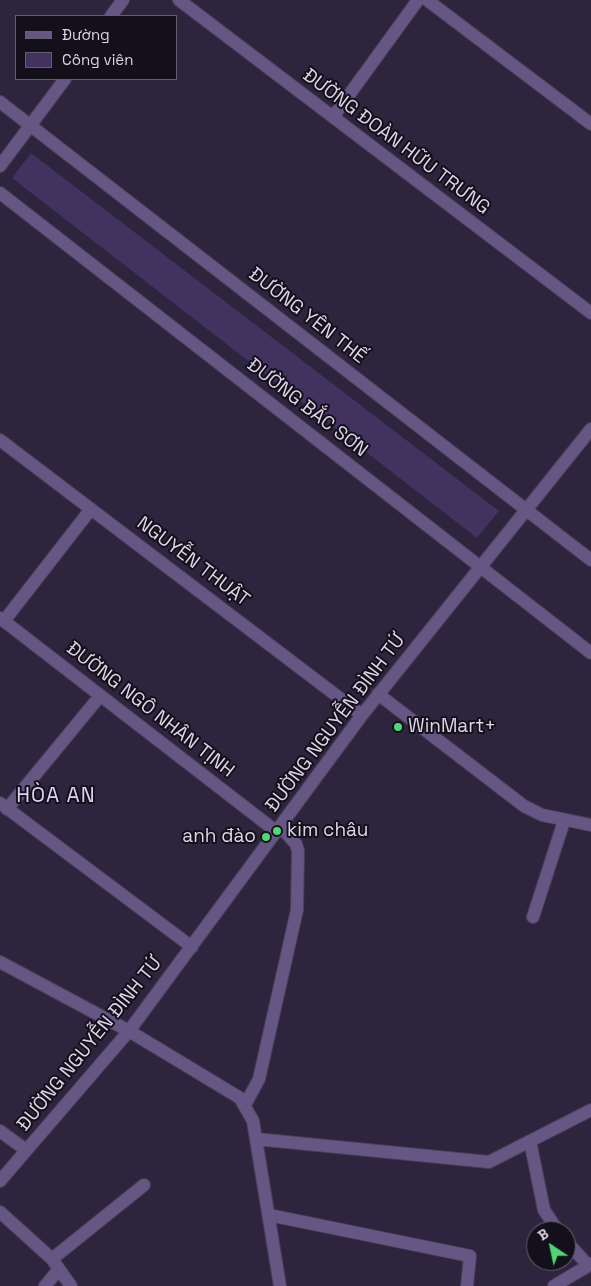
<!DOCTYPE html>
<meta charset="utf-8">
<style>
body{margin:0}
#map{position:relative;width:591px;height:1286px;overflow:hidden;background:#2d243e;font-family:"Space Grotesk",sans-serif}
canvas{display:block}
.legend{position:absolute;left:15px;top:15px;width:162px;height:65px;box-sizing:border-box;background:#14101b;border:1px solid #645f6d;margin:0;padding:6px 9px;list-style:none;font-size:15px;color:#dbd6e7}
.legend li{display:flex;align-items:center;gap:10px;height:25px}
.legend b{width:25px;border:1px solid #645f6d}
.north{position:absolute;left:526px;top:1221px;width:50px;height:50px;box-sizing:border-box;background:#14101b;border:1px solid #645f6d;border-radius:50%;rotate:326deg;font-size:14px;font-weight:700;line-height:20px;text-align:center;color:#dbd6e7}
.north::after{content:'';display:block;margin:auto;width:18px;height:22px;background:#52d673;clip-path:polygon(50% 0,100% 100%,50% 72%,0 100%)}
</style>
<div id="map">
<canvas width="591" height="1286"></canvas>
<ul class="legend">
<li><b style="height:6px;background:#655684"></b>Đường</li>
<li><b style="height:14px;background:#423260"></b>Công viên</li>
</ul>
<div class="north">B</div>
</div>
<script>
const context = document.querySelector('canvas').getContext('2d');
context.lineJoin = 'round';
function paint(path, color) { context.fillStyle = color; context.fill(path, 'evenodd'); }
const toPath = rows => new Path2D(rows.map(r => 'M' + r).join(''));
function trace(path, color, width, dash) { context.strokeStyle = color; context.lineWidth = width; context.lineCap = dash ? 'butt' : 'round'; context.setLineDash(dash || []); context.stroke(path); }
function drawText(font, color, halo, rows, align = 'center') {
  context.font = font + ' "Space Grotesk",sans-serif'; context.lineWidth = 4; context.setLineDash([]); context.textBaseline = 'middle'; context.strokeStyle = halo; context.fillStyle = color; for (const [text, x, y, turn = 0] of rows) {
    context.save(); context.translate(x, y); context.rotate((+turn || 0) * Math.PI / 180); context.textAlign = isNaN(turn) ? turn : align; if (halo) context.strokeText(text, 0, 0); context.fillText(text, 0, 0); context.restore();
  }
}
paint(toPath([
 [31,153,499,511,477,538,12,178]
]), '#423260');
const minor = toPath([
 [179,0,591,313],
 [427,0,591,124],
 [111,16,123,0],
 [0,102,591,560],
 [333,117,418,0],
 [0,166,65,79],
 [0,193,591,653],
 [0,440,362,715],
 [0,618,277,832],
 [4,621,91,509],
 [378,694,524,806,542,815,591,825],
 [0,803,192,947],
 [7,809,100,696],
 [533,917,564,821],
 [0,962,129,1031,240,1098,253,1121,280,1286],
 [245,1105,259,1079,297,910,298,851,296,844,280,826],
 [0,1131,26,1150],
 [256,1139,489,1162,591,1110],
 [530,1141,544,1210,558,1231],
 [0,1181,129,1031,362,715,591,429],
 [0,1212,52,1259,71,1286],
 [269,1215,470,1256,467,1286],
 [566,1241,588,1265],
 [52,1259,144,1185],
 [45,1286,59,1269],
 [554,1286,591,1264]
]);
trace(minor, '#494059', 14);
trace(minor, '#655684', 12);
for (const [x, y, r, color] of [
 [398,727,5,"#52d673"],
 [277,831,5,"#52d673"],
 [266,837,5,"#52d673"]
]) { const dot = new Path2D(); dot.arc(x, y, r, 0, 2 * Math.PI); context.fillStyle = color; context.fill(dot); trace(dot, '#14101b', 2); }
drawText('19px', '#dbd6e7', '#14101b', [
 ["ĐƯỜNG ĐOÀN HỮU TRƯNG",396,142,37],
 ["ĐƯỜNG YÊN THẾ",307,316,38],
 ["ĐƯỜNG BẮC SƠN",307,408,38],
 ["NGUYỄN THUẬT",193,562,37],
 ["ĐƯỜNG NGÔ NHÂN TỊNH",150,710,38],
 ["ĐƯỜNG NGUYỄN ĐÌNH TỨ",336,723,-53],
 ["ĐƯỜNG NGUYỄN ĐÌNH TỨ",90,1044,-51]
]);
drawText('19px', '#dbd6e7', '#14101b', [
 ["WinMart+",408,727],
 ["kim châu",287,831],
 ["anh đào",256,837,"right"]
], 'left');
context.letterSpacing = '1px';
drawText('21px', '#dbd1f3', '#14101b', [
 ["HÒA AN",56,796]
]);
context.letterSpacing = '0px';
</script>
